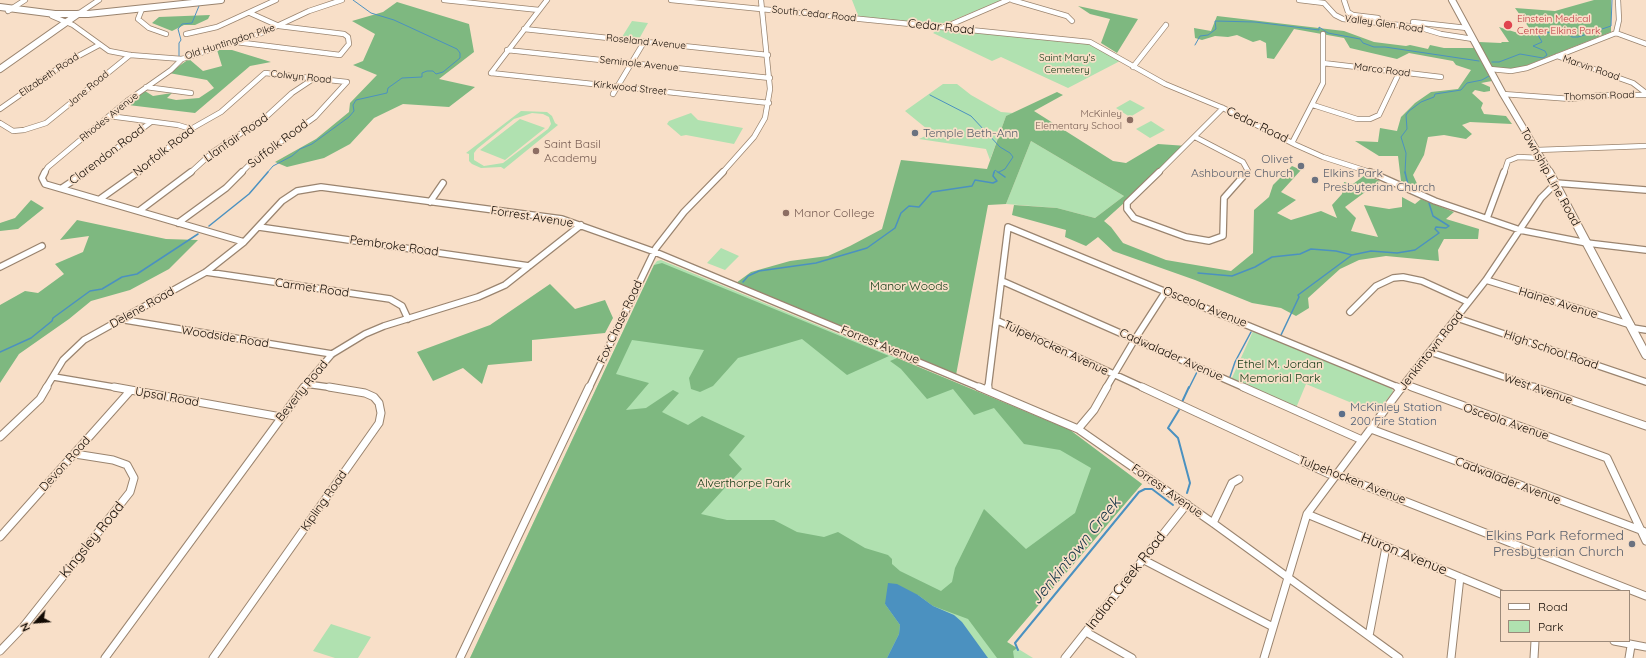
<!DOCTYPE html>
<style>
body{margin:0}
#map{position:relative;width:1646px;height:658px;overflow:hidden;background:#f8dfc8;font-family:Quicksand,sans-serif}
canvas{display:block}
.legend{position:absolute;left:1500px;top:590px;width:130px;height:52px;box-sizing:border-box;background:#f8dfc8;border:1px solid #9c8a7a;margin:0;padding:5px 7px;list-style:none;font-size:12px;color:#130b04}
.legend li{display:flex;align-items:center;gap:8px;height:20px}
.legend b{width:20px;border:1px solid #9c8a7a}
.north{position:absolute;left:16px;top:602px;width:40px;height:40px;-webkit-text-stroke:3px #f8dfc8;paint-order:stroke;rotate:244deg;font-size:11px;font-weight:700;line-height:16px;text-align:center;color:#130b04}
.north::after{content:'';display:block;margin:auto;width:14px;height:18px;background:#130b04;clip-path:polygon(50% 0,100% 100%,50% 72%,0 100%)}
</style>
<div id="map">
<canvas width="1646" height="658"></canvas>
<ul class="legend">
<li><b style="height:5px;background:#fff"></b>Road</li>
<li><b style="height:11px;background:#b0e1b0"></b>Park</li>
</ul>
<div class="north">N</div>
</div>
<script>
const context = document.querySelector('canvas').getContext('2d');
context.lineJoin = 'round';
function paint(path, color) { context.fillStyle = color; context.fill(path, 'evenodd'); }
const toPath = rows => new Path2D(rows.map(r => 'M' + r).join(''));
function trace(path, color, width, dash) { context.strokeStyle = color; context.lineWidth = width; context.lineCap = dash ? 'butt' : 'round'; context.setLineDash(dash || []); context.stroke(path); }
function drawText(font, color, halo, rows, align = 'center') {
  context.font = font + ' Quicksand,sans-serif'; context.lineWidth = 3.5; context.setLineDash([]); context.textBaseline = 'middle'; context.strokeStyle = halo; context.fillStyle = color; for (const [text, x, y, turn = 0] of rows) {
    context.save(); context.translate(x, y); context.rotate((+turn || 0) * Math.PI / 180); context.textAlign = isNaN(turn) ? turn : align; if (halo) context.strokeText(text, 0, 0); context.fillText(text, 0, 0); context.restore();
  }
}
paint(toPath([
 [852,0,1002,0,951,21,936,25,859,18],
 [632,21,648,23,639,39,622,37],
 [940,28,1089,44,1120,61,1068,88,1001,57,992,61,933,33],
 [943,84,957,84,971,95,1001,112,1013,113,1006,116,990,160,986,149,919,139,932,133,905,111],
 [1130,100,1145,108,1130,117,1116,108],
 [521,111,547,112,552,116,555,123,558,125,504,169,501,167,481,168,472,164,469,161,469,154,466,153],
 [532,113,543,114,549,117,551,124,548,129,503,163,484,166,474,160,474,153,477,149,514,119],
 [691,113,698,120,743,128,734,144,686,135,681,136,667,124,669,121],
 [520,119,545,128,505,160,480,150],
 [1151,121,1165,130,1150,138,1136,129],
 [1031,141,1124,196,1095,218,1057,208,1006,204],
 [721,248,739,256,725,270,707,263],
 [661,260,1070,430,1142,484,1007,642,1033,658,470,658,654,265,657,261],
 [1254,329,1388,386,1392,388,1393,392,1376,413,1306,384,1296,408,1231,380],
 [331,624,371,637,358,658,335,658,313,651]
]), '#b0e1b0');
paint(toPath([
 [1594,0,1611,0,1611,32,1525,66,1511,70,1496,69,1492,81,1481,83,1490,87,1490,91,1484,92,1475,90,1472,93,1483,103,1481,108,1484,114,1506,116,1512,124,1470,122,1462,125,1472,134,1466,139,1444,135,1428,137,1424,155,1413,175,1420,190,1401,181,1398,156,1379,156,1355,141,1378,142,1380,128,1397,131,1401,117,1415,103,1431,92,1458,89,1471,70,1456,65,1453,61,1409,53,1397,59,1350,48,1344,38,1294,29,1274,59,1267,58,1266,43,1260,40,1253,42,1237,35,1228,37,1215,36,1202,40,1195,38,1194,28,1211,31,1217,16,1344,31,1374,42,1406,46,1410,45,1428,49,1430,45,1444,48,1481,48,1479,42,1501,43,1502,42,1509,42,1499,27,1518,33,1527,32,1530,29,1515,8,1555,11],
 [397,2,469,24,474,52,439,79,475,87,449,107,403,104,374,118,350,144,324,158,287,167,275,162,316,139,349,112,350,103,377,75,353,65,363,61,375,34,352,21,383,12],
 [1078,6,1138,19,1117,53,1101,43,1110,19,1090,14],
 [210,15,208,19,195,25,184,25,172,31,152,23,159,17],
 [217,50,232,50,271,62,250,66,195,113,128,105,145,91,153,96,172,93,167,98,176,100,199,98,214,88,207,80,169,73,189,59,203,71,222,66],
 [1057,92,1063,95,1034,111,1113,161,1126,163,1158,144,1187,146,1104,221,1111,227,1123,243,1166,260,1231,271,1253,253,1254,210,1269,197,1273,185,1292,166,1301,170,1281,192,1296,200,1277,213,1291,220,1321,211,1337,218,1332,205,1342,194,1344,182,1353,184,1365,175,1380,181,1345,207,1356,218,1351,231,1378,237,1364,205,1389,209,1402,207,1402,197,1415,204,1421,199,1454,212,1446,219,1479,229,1478,239,1444,239,1438,250,1439,261,1386,256,1359,260,1340,269,1308,298,1309,308,1296,316,1281,308,1252,303,1195,280,1113,251,1098,237,1086,246,1065,237,1066,230,1012,215,1014,205,1057,208,1095,218,1124,196,1031,141,1006,204,988,205,956,375,736,283,751,272,790,261,828,256,850,246,882,229,901,160,987,169,1006,116],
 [31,200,44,208,18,229,0,231,0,223,15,218],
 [77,220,166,239,198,240,169,269,130,290,91,301,69,319,19,354,0,383,0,305,25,291,38,293,64,274,55,264,83,252,89,236,60,240],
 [662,263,889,356,847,375,802,339,738,358,713,386,700,392,691,389,689,378,704,350,632,340,616,374,649,383,626,410,646,408,673,390,679,393,662,412,688,425,702,416,745,436,729,455,742,469,701,514,727,520,774,520,797,532,824,537,838,532,865,548,888,555,892,559,892,564,900,571,941,591,952,582,955,568,984,509,1026,549,1075,513,1091,468,1060,450,1024,444,994,408,974,415,953,389,927,399,901,369,890,361,897,358,1070,430,1142,484,1007,642,1017,648,1013,651,1014,658,997,658,968,619,933,606,918,595,885,604,900,625,899,634,887,658,470,658,654,265],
 [550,284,575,309,605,300,613,318,605,333,532,340,532,361,488,365,482,384,463,368,433,381,417,352,490,325]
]), '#7eb880');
paint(toPath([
 [888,583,897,584,918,595,933,606,954,615,962,622,988,658,887,658,899,634,900,625,885,604]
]), '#4b91c0');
trace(toPath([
 [1195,45,1200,36,1208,35,1216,29,1215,21,1255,22,1319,30,1319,27,1328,33,1360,39,1363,43,1374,47,1385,47,1479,61],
 [179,56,179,43,181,40,178,29,182,24,192,23,199,6],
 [1492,62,1499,62,1520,54,1543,58,1547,55,1545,51,1533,46,1542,42,1537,33,1566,32,1572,37,1578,37,1611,26,1612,0],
 [930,95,971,116,1000,147,1010,153,1013,157,1005,169,999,172],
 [267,173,273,166,292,156,300,149,312,144,349,117,354,111,353,105,356,100,387,93,388,88,402,78,422,77,422,73,427,71,433,71,436,74,443,72,460,58,460,53,457,49,394,20,371,13,353,0],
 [994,173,995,170,999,173],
 [1405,173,1406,153,1401,137,1407,129,1406,115,1409,111,1421,102,1434,97,1435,94,1461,90,1467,83,1482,80,1489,76]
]), '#4b91c0', 1);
trace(toPath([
 [998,172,1005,177],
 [1405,172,1408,185],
 [209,226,249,194,268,172],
 [1198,273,1232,276,1255,267,1272,257,1300,254,1311,249,1336,251,1352,255],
 [743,282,748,276,759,271,816,263,867,248,895,228,901,213,909,206,919,207,932,192,972,186,975,180,993,183,997,181,993,176,994,172],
 [1281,335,1299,297,1298,295,1352,255,1371,251,1397,253,1415,250,1439,233,1435,229,1436,227,1446,228,1449,226,1433,216,1429,203],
 [0,352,31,338,52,321,53,318,90,291,102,289,122,277,137,274,198,234],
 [1230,377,1235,362,1251,332],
 [1189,388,1197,372]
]), '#4b91c0', 1.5);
trace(toPath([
 [1182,402,1189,387],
 [1179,410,1168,428,1178,438,1190,483,1187,493],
 [1018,650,1015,643,1139,492,1145,489,1152,489,1173,505]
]), '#4b91c0', 2);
const minorFar2 = toPath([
 [444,0,539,10],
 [671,0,1090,42,1165,84,1223,108,1296,145,1323,157,1373,173],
 [1012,0,1067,16,1072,21],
 [1299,0,1324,3,1335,15,1343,19,1418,27,1441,34,1473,39],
 [1344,0,1348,12,1353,15,1378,18],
 [142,9,138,19,149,28,166,34],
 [8,11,25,0],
 [78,14,99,0],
 [52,16,73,25,109,51,130,55,182,59,262,33,309,11,342,0],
 [1413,22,1467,28],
 [945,27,1008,0],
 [524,29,768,55],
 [1616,33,1646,44],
 [186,34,217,27,276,0],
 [236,42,340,55,349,44,348,37,344,34,279,26,250,13],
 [507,50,770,78],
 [1557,56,1633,83,1646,93],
 [1323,63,1441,77],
 [1133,67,1166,25],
 [1490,69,1511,71,1527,68,1616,33,1619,20,1618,0],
 [491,73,769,103],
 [491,73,547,0],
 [146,87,191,93],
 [613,94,644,42],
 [1503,94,1571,99,1601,95,1646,95],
 [1313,105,1357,119,1370,119,1379,115,1399,73],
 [0,109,67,62,99,45],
 [109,116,178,125,191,129],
 [0,123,13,131,24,130,46,123,130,55],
 [1195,137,1243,162,1248,171,1246,173],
 [1292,143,1323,83,1323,34],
 [1537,150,1646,146],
 [44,173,48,167,127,101,171,70,182,59],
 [84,173,151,122],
 [137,173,191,129,221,112,265,73,347,82,315,117,250,164,241,173],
 [190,173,213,152,267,116,292,93,313,79],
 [722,173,754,137,765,118,770,89,761,0],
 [1158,173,1223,108],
 [1504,173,1508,161,1518,157,1542,158]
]);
const minorFar1 = toPath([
 [45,172,42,178,45,184,244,242],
 [1159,172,1127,203,1127,209,1134,218,1186,237,1209,241,1223,236,1224,198,1247,172],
 [1370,172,1435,201,1520,230,1587,243,1646,250],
 [62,188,86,172],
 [100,199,138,172],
 [430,202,443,183],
 [139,211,191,172],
 [1487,218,1504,172],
 [178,223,226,188,242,172],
 [259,227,529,266],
 [0,267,42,246],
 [206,272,390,299,402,306,408,319],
 [1486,280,1631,325],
 [1002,281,1245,388],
 [1350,312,1376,286,1393,278,1403,277,1422,281,1468,302],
 [1457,318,1646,382],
 [119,319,332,354],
 [998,321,1144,388],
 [1633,328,1646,330],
 [1430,352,1537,388],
 [54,377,119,388],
 [306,384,335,388],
 [1405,385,1415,388],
 [46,388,63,360,84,340,206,272,244,242,282,201,297,191,321,187,562,219,655,252,981,388],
 [303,388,332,354,365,334,384,326,478,297,505,285,581,225],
 [589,388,656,248,684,212,723,172],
 [988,388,1008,227,1400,388],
 [1106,388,1135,339,1166,291],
 [1401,388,1486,280,1541,198,1556,183,1646,190]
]);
const minor = toPath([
 [114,387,281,417],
 [979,387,1078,429,1213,523,1399,658],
 [1142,387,1329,474,1338,475,1646,596],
 [1243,387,1362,440],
 [1397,387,1401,389],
 [1412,387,1607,458,1646,541],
 [1534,387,1646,426],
 [988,390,988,387],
 [1078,429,1094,410,1107,387],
 [1371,429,1643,531],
 [0,437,40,399,47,387],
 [1307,514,1501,594],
 [1213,523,1232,483,1239,479],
 [0,537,130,391],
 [1142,559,1273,627],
 [1086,632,1132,658],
 [1369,636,1386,547],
 [1614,641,1646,647],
 [0,651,23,627,130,492,134,478,127,465,113,460,75,454],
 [105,658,304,387],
 [213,658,379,423,381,413,379,403,374,397,365,393,329,387],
 [460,658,589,387],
 [1065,658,1187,504],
 [1264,658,1307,514,1402,387],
 [1451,658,1460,577],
 [1534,658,1535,641],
 [1629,658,1631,646]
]);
const majorFar1 = toPath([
 [1452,0,1503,94,1550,173],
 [0,7,55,14,88,14,221,0],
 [0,69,78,14]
]);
const major = toPath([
 [1549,172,1646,355]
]);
trace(minorFar2, '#9a846f', 6);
trace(minorFar1, '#9a846f', 8);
trace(minor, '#9a846f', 9);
trace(majorFar1, '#9a846f', 8);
trace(major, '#9a846f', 10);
trace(minorFar2, '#fff', 4.5);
trace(minorFar1, '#fff', 5.5);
trace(minor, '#fff', 7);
trace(majorFar1, '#fff', 6);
trace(major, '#fff', 8);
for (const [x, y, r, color] of [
 [1508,25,5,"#e0444e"],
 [1130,120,4,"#8d6e63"],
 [915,133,4,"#6b7280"],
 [536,151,4,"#8d6e63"],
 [1301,166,4,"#6b7280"],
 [1315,180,4,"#6b7280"],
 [786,213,4,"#8d6e63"],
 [1342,414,4,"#5c6f8a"],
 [1632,544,4,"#6b7280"]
]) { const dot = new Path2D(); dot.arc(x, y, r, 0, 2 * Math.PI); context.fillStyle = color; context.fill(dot); trace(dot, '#f8dfc8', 1.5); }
drawText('10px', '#130b04', '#f8dfc8', [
 ["South Cedar Road",814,14,6],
 ["Valley Glen Road",1384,24,8],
 ["Old Huntingdon Pike",230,42,-18],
 ["Roseland Avenue",646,42,6],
 ["Seminole Avenue",639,64,6],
 ["Marvin Road",1591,68,19],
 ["Marco Road",1382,70,7],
 ["Elizabeth Road",49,75,-34],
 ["Colwyn Road",301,77,6],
 ["Kirkwood Street",630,88,6],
 ["Jane Road",88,89,-40],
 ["Thomson Road",1599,96,-2],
 ["Rhodes Avenue",109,117,-39]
]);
drawText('10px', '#be3a42', '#f8dfc8', [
 ["Einstein Medical",1517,19],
 ["Center Elkins Park",1517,31]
], 'left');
drawText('10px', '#0f3813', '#f8dfc8', [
 ["Saint Mary's",1067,58],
 ["Cemetery",1067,70]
]);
drawText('10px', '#785e54', '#f8dfc8', [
 ["McKinley",1122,114],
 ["Elementary School",1122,126]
], 'right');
drawText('12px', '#130b04', '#f8dfc8', [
 ["Cedar Road",941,27,6],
 ["Cedar Road",1257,125,26],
 ["Llanfair Road",236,138,-35],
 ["Suffolk Road",278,144,-37],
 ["Norfolk Road",164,151,-38],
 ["Clarendon Road",107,155,-37],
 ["Township Line Road",1550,177,61],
 ["Forrest Avenue",532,217,9],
 ["Pembroke Road",394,246,8],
 ["Carmet Road",312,288,8],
 ["Haines Avenue",1558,303,17],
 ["Osceola Avenue",1205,307,22],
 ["Delene Road",142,308,-29],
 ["Fox Chase Road",620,322,-65],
 ["Woodside Road",225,337,9],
 ["Forrest Avenue",880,345,22],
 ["Tulpehocken Avenue",1056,348,25],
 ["High School Road",1551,350,19],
 ["Jenkintown Road",1431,351,-52],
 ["Cadwalader Avenue",1171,355,24],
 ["West Avenue",1538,389,19],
 ["Beverly Road",302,391,-51],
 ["Upsal Road",167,397,10],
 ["Osceola Avenue",1506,422,19],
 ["Devon Road",65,464,-48],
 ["Tulpehocken Avenue",1352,480,21],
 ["Cadwalader Avenue",1508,481,21],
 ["Forrest Avenue",1167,491,35],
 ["Kipling Road",324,501,-55]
]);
drawText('12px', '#5b616d', '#f8dfc8', [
 ["Temple Beth-Ann",923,133],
 ["Olivet",1293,159,"right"],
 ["Ashbourne Church",1293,173,"right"],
 ["Elkins Park",1323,173],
 ["Presbyterian Church",1323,187]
], 'left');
drawText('12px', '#785e54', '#f8dfc8', [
 ["Saint Basil",544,144],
 ["Academy",544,158],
 ["Manor College",794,213]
], 'left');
drawText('12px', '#0f3813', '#f8dfc8', [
 ["Manor Woods",909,286],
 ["Ethel M. Jordan",1280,364],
 ["Memorial Park",1280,378],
 ["Alverthorpe Park",744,483]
]);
drawText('12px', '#4e5e75', '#f8dfc8', [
 ["McKinley Station",1350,407],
 ["200 Fire Station",1350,421]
], 'left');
drawText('14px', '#5b616d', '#f8dfc8', [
 ["Elkins Park Reformed",1624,536],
 ["Presbyterian Church",1624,552]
], 'right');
drawText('14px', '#130b04', '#f8dfc8', [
 ["Kingsley Road",92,540,-51],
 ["Huron Avenue",1404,554,22],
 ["Indian Creek Road",1126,581,-52]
]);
drawText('italic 16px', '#123246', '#f8dfc8', [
 ["Jenkintown Creek",1076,551,-51]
]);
</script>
